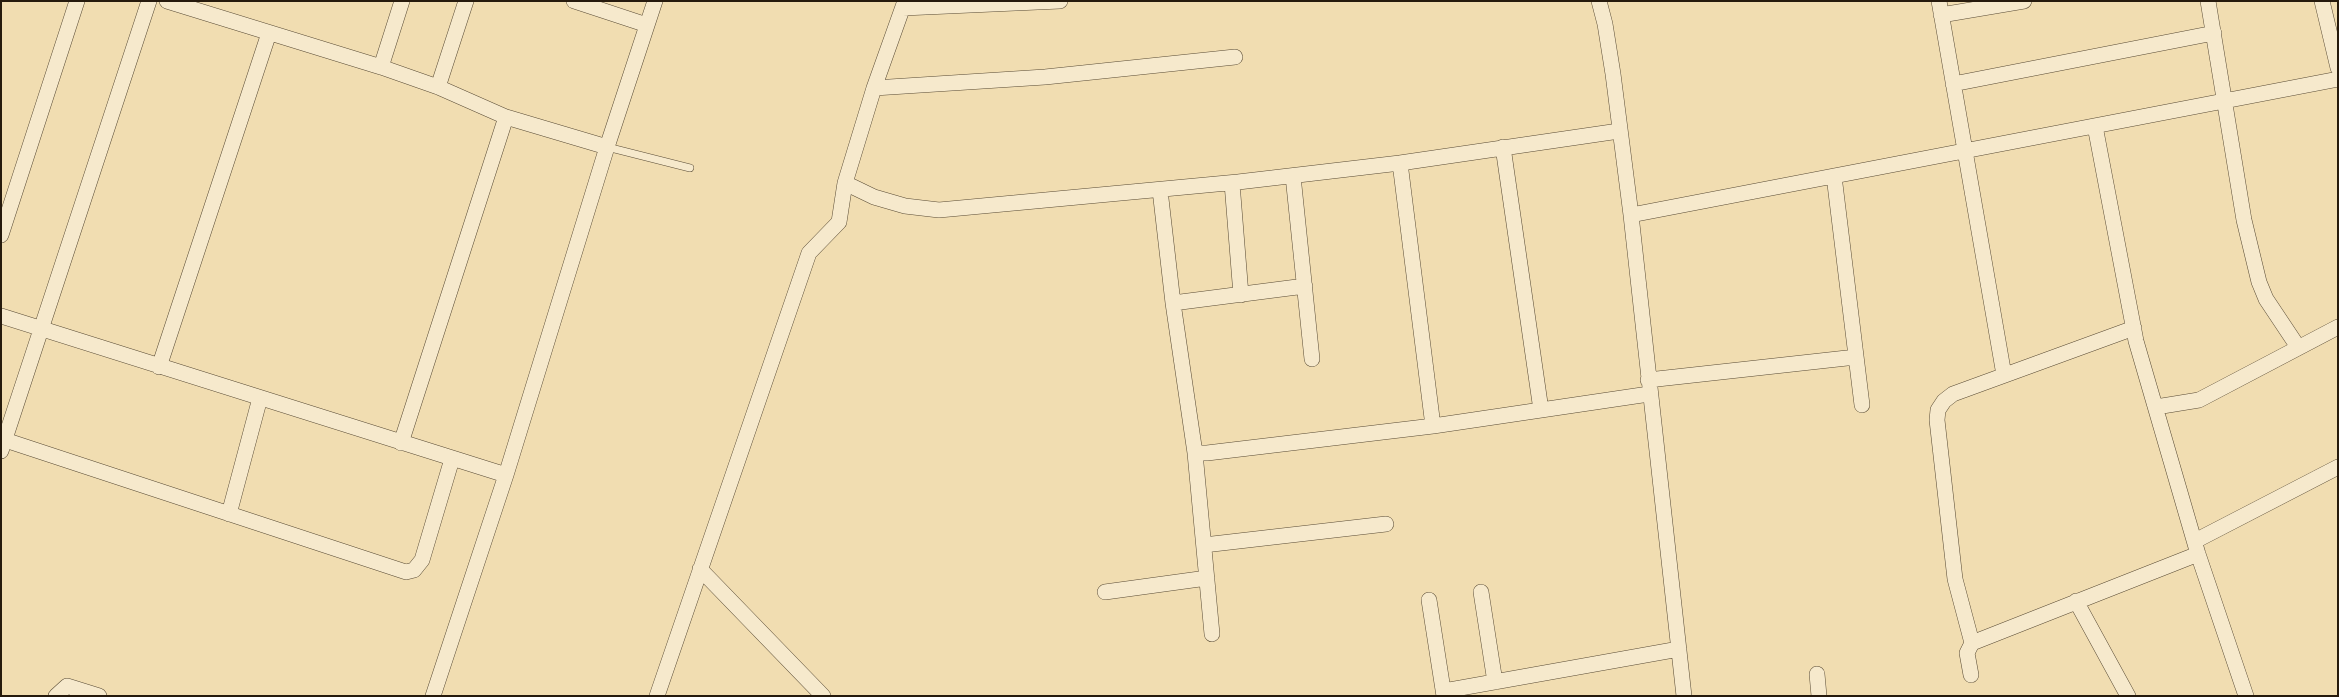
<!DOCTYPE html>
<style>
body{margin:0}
#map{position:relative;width:2339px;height:697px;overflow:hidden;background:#f1ddb1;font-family:"IM FELL French Canon",serif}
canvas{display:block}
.frame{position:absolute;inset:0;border:2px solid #261a0c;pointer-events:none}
</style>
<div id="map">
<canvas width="2339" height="697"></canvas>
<div class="frame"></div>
</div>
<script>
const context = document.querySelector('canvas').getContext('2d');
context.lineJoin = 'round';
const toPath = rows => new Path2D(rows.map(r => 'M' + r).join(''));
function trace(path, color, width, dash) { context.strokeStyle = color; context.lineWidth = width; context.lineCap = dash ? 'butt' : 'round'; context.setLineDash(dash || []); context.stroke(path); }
const lane = toPath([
 [607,147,690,168]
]);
const street = toPath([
 [167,1,381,67,438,87,506,117,607,147,506,475,433,696],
 [574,1,647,25],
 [1599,1,1605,24,1613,74,1631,215,1684,696],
 [1939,1,2004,375],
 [2208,1,2244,220,2259,282,2266,299,2298,347],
 [2322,1,2338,68],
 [903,8,1060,1],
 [1941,15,2024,1],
 [381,67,402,1],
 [1953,84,2214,33],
 [438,87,466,1],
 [874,88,1045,77,1235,57],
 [2095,126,2136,341,2198,554,2246,696],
 [607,147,655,1],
 [1503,147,1541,410],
 [1400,163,1433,426],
 [1293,176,1312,359],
 [1834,176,1862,405],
 [845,183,874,197,905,206,939,210,1238,182,1400,163,1619,131],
 [1232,183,1241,295],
 [1160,190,1173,303,1195,453,1212,634],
 [1631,215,2338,79],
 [1,235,77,1],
 [1173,303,1305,286],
 [1,316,506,475],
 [159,367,269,33],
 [1648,380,1856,357],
 [2156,407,2199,400,2338,327],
 [5,440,406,572,414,570,422,560,452,459],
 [401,443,506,117],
 [1,451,149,1],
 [1195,453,1207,453,1433,426,1649,394],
 [229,514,260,398],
 [2195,541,2338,467],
 [1204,545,1386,524],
 [700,569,823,696],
 [1105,592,1207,578],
 [1481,592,1495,682],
 [1429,600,1444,696],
 [2076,601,2128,696],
 [1972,643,1955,579,1937,420,1938,410,1944,401,1953,394,2134,328],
 [1817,674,1819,696],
 [1971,675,1967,653,1972,643,2198,554],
 [1444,691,1679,649],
 [56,696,67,686,99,696],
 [657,696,809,253,839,222,845,183,874,88,905,1]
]);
trace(lane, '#594b35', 8);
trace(street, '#594b35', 16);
trace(lane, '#f6e9cc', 7);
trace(street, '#f6e9cc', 15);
</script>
